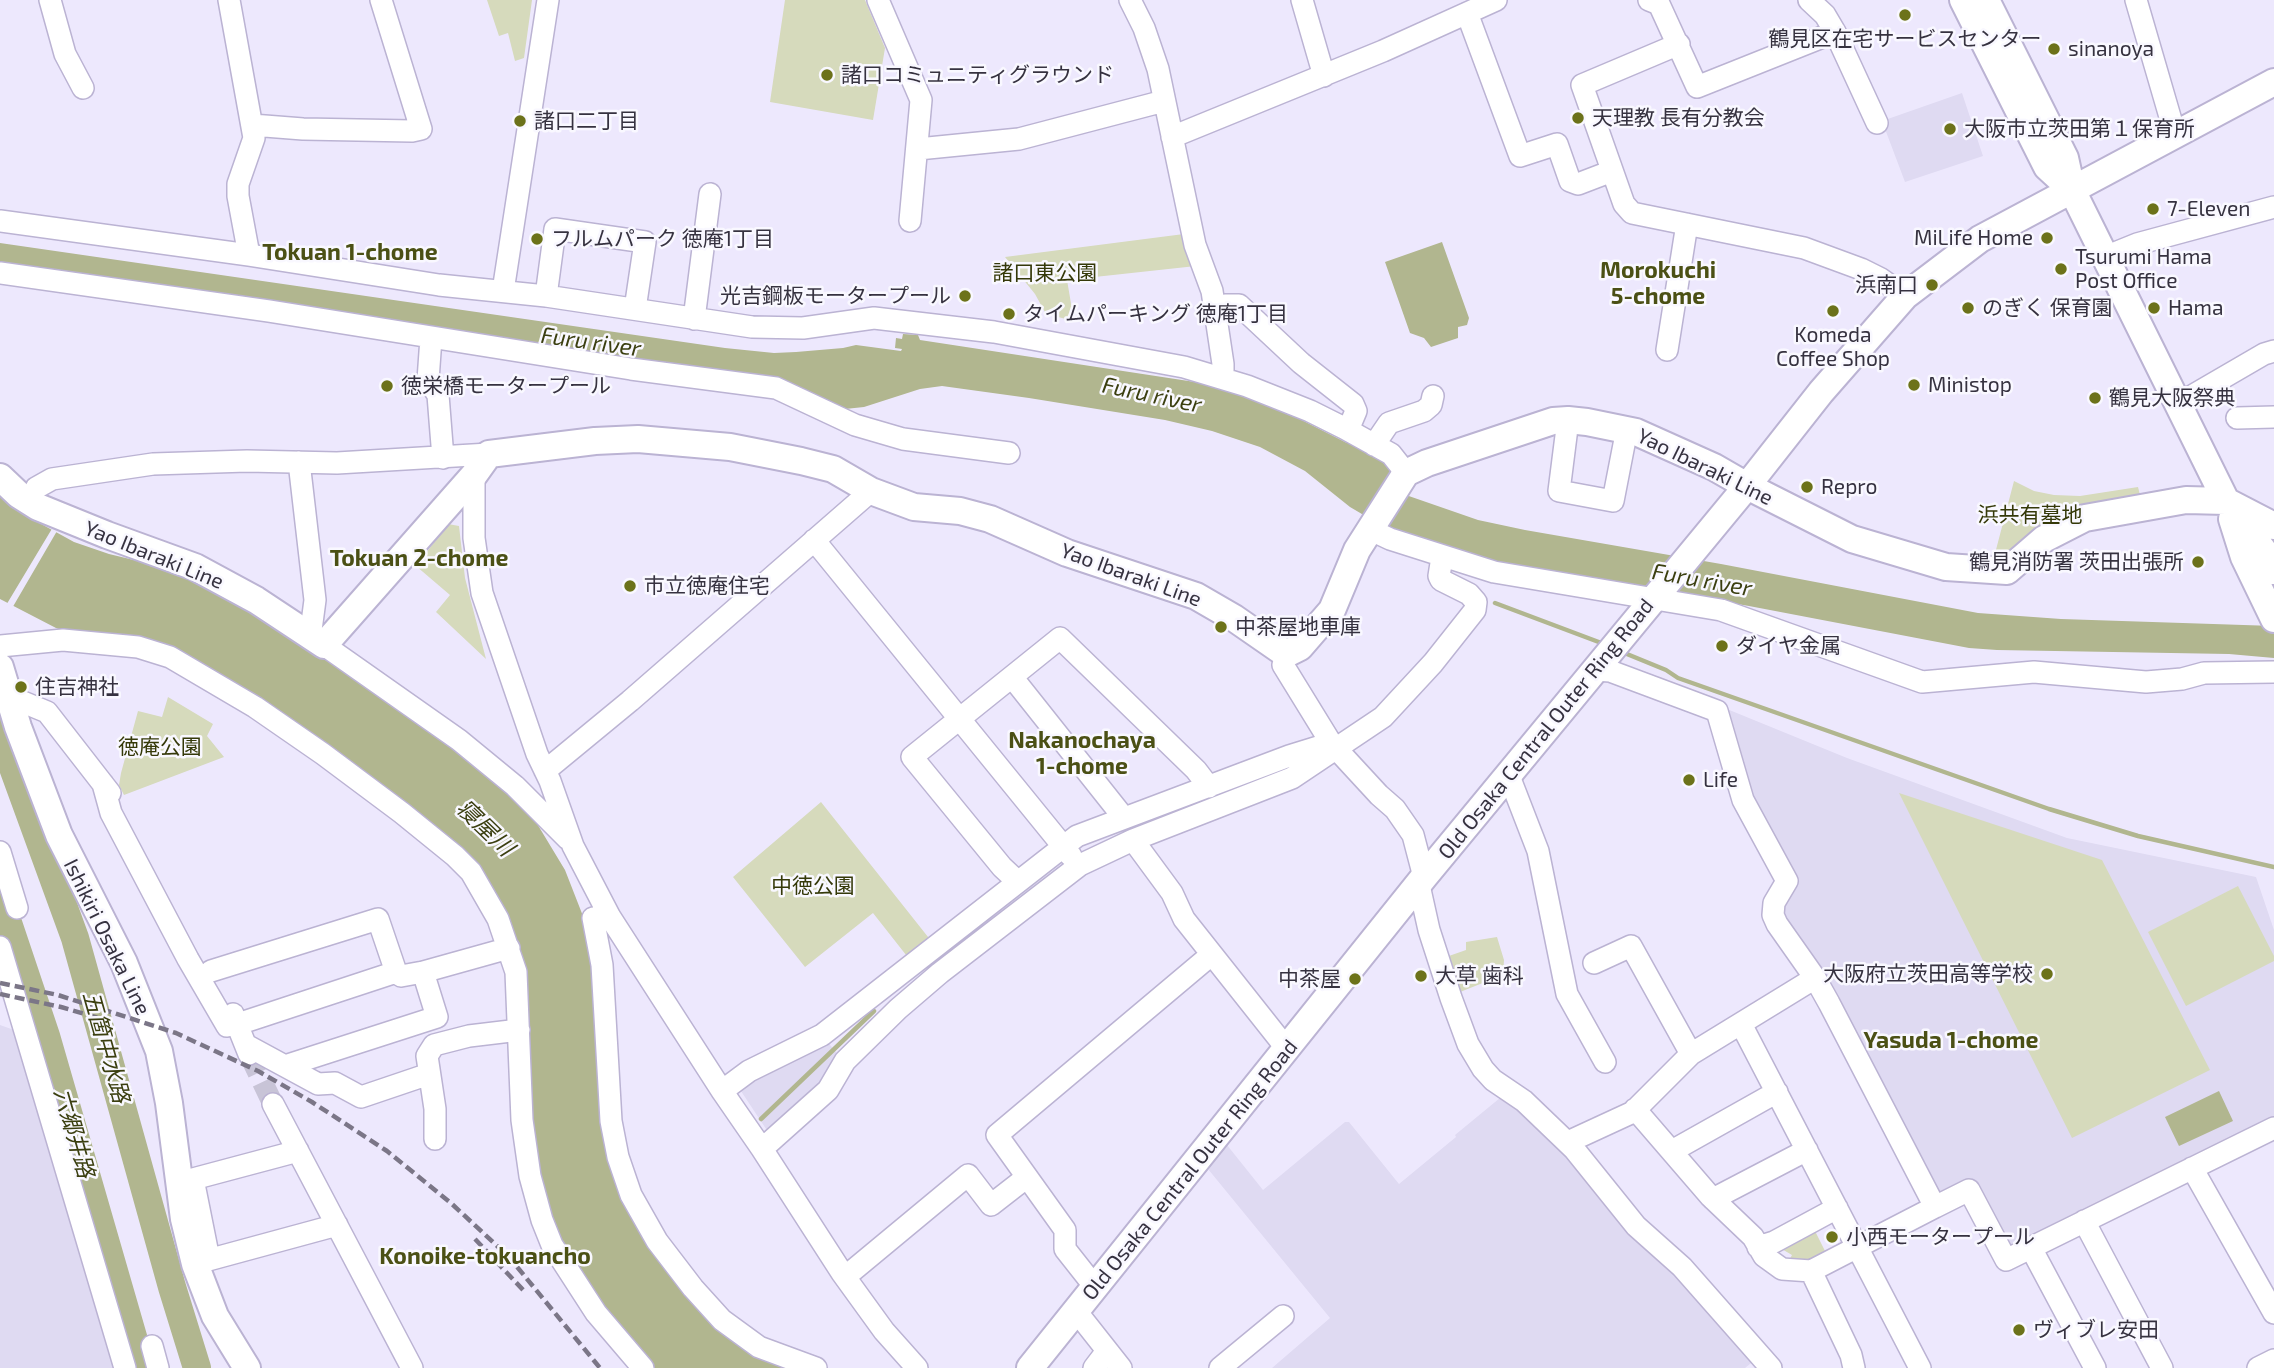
<!DOCTYPE html>
<meta charset="utf-8">
<style>
body{margin:0}
canvas{display:block;background:#ede8fd}
</style>
<canvas width="2274" height="1368"></canvas>
<script>
const context = document.querySelector('canvas').getContext('2d');
context.lineJoin = 'round';
function paint(path, color) { context.fillStyle = color; context.fill(path, 'evenodd'); }
const toPath = rows => new Path2D(rows.map(r => 'M' + r).join(''));
function trace(path, color, width, dash) { context.strokeStyle = color; context.lineWidth = width; context.lineCap = dash ? 'butt' : 'round'; context.setLineDash(dash || []); context.stroke(path); }
function drawText(font, color, halo, rows, align = 'center') {
  context.font = font + ' "Exo 2","Noto Sans JP",sans-serif'; context.lineWidth = 5; context.setLineDash([]); context.textBaseline = 'middle'; context.strokeStyle = halo; context.fillStyle = color; for (const [text, x, y, turn = 0] of rows) {
    context.save(); context.translate(x, y); context.rotate((+turn || 0) * Math.PI / 180); context.textAlign = isNaN(turn) ? turn : align; if (halo) context.strokeText(text, 0, 0); context.fillText(text, 0, 0); context.restore();
  }
}
paint(toPath([
 [1962,93,1983,156,1905,182,1882,121],
 [1722,707,1847,758,2067,838,2256,877,2274,930,2274,1120,2011,1250,1969,1183,1940,1195,1779,908,1793,882,1748,798],
 [0,1025,17,1031,118,1368,0,1368],
 [825,1039,841,1058,825,1087,770,1135,737,1085],
 [1506,1093,1512,1097,1755,1360,1745,1368,1272,1368,1330,1318,1208,1169,1227,1145,1263,1190,1345,1122,1349,1122,1399,1184,1456,1137,1455,1135]
]), '#dfdaf2');
paint(toPath([
 [487,0,532,0,524,58,515,61,508,33,499,36],
 [785,0,865,0,885,48,873,120,770,102],
 [1184,234,1196,266,1067,280,1074,321,1046,314,1035,294,1005,257],
 [2014,481,2034,491,2054,495,2080,496,2138,487,2141,499,1992,565],
 [448,524,459,526,465,578,486,659,436,612,450,595,416,566],
 [168,697,213,724,207,736,224,757,124,795,119,785,121,773,138,711,162,717],
 [1899,793,2102,860,2210,1070,2072,1138],
 [821,802,932,942,910,960,873,913,805,967,733,877],
 [2238,886,2274,956,2274,961,2186,1006,2148,932],
 [1497,937,1504,960,1503,975,1455,994,1446,957,1466,950,1466,942],
 [1814,1229,1828,1257,1786,1266,1792,1255,1780,1248]
]), '#d6dabc');
paint(toPath([
 [1442,242,1469,318,1467,325,1458,327,1458,338,1431,347,1424,338,1410,333,1385,262],
 [0,243,725,348,774,353,796,352,843,348,856,345,901,351,902,349,895,348,896,338,902,339,903,334,918,335,920,340,1195,382,1236,393,1278,408,1347,443,1348,441,1390,466,1389,468,1392,471,1403,494,1478,520,1525,530,1721,564,1978,613,2061,619,2274,626,2274,658,2229,654,1997,650,1969,648,1749,606,1489,561,1405,535,1367,517,1350,507,1305,471,1260,447,1212,431,1165,420,1029,398,942,386,920,389,864,407,845,409,0,267],
 [0,492,34,520,74,542,109,554,163,567,250,607,450,743,502,786,536,822,565,870,590,934,603,1109,661,1258,799,1368,650,1368,556,1242,532,1153,522,980,489,889,232,686,56,628,0,599],
 [2219,1091,2233,1121,2179,1146,2165,1117]
]), '#b1b68f');
paint(toPath([
 [53,527,76,539,107,549,86,543,57,531,11,610,18,614,5,607]
]), '#ede8fd');
trace(toPath([
 [1495,603,1604,644],
 [1622,652,1666,670,1678,678,2049,809,2138,836,2274,867],
 [761,1119,874,1011]
]), '#b1b68f', 4.5);
trace(toPath([
 [0,732,75,938,172,1287,197,1368],
 [0,899,46,1036,142,1368]
]), '#b1b68f', 28);
trace(toPath([
 [249,1054,273,1104]
]), '#c8c4d7', 21, [21, 10]);
const minor = toPath([
 [50,0,65,54,83,88],
 [229,0,254,138,238,184,238,196,249,255],
 [878,0,921,100,910,221],
 [1130,0,1144,28,1158,69,1195,245,1212,291,1223,364,1223,378],
 [1302,0,1324,76],
 [1649,0,1659,4,1697,87,1835,32],
 [1809,0,1825,15,1835,32,1877,123],
 [2136,0,2175,134],
 [1467,13,1520,156,1557,144,1570,181,1578,184,1612,171],
 [1679,44,1582,85,1624,204,1632,213,1804,248,1861,269,1881,279,1905,296],
 [252,125,303,129,412,131,421,129,381,0],
 [1172,137,1383,51,1496,0],
 [918,149,1019,139,1164,101],
 [0,221,249,255,439,285,546,296,752,327,803,328,874,318,994,332,1184,367,1247,386,1310,411,1344,428,1391,454,1406,473],
 [2105,257,2137,244,2274,207],
 [0,273,269,311,631,369,776,388,855,425,903,439,1009,453],
 [503,291,548,0],
 [546,296,555,229,645,242,635,309],
 [1215,308,1225,305,1239,305,1301,363,1353,404,1356,411,1348,430],
 [694,319,710,194],
 [431,338,428,380,438,395,443,458],
 [1667,350,1687,224],
 [2178,404,2264,354,2274,351],
 [2237,418,2274,417],
 [1568,420,1559,491,1613,501,1627,429],
 [1374,445,1389,423,1424,411,1431,405,1433,396],
 [299,462,315,600,310,638],
 [474,475,474,538,482,593,537,754,550,781,573,846,610,917,722,1091,762,1149,842,1273,884,1331,917,1368],
 [36,488,52,479,153,464,247,461,337,463,489,454],
 [1371,530,1390,539,1494,572,1721,610,1922,682,2034,672,2146,682,2182,679,2204,673,2274,672],
 [814,540,1071,856],
 [324,645,459,740,515,786,568,839],
 [0,646,63,640,138,647,170,657,255,707,323,754,402,813,455,856,471,872,498,919,516,972,522,1120,530,1176,542,1220,552,1245,596,1313,643,1368],
 [1286,654,1283,665,1331,743,1379,795,1395,809,1413,835,1424,877],
 [1595,670,1610,671,1717,711,1743,800,1787,881,1774,903,1773,915,1777,924,1815,978,1829,1003,1935,1207,1969,1190,2006,1260,2274,1128],
 [1012,677,1124,818],
 [9,700,18,700,47,712,110,793],
 [545,771,630,701,871,491],
 [1509,776,1538,851,1567,994,1605,1062],
 [103,784,111,813,188,959,227,1026,238,1024,396,972,401,976,423,972,509,948],
 [1133,840,1172,893,1184,919,1287,1049],
 [0,852,17,908],
 [1018,882,1002,867,912,757,1060,638,1196,770,1209,787],
 [1419,885,1429,930,1451,998,1468,1044,1483,1069,1493,1080,1524,1101,1574,1149,1636,1226,1682,1267,1771,1368],
 [593,918,602,965,611,1121,618,1157,631,1195,657,1241,693,1288,722,1320,759,1347,816,1368],
 [0,947,125,1368],
 [1594,963,1631,946,1691,1054],
 [211,971,378,919,396,972],
 [233,1014,249,1054],
 [1741,1024,1920,1368],
 [246,1045,318,1084,335,1083,361,1097,429,1074],
 [285,1066,437,1017,423,972],
 [722,1091,749,1071,822,1035,1077,836,1289,756,1331,743],
 [273,1104,412,1368],
 [1635,1109,1710,1196,1753,1237,1764,1256,1782,1269,1811,1271,1935,1207],
 [435,1139,435,1109,427,1056,434,1045,469,1036,519,1030],
 [1568,1142,1633,1112,1691,1054,1815,978],
 [762,1149,828,1090,845,1061,898,1009,940,973,1080,865,1133,840,1292,778,1383,717,1433,663,1475,610,1476,602,1469,594,1441,580,1439,576,1442,557],
 [1672,1151,1777,1092],
 [2192,1168,2274,1313],
 [1713,1199,1807,1150],
 [2084,1221,2162,1368],
 [1758,1247,1774,1242,1837,1208],
 [2031,1248,2095,1368],
 [209,1259,193,1179,298,1151],
 [197,1263,337,1225],
 [1811,1271,1851,1355,1854,1368],
 [845,1277,968,1175,991,1205,1027,1177],
 [1095,1287,1065,1249,1065,1230,997,1135,1211,955],
 [1076,1311,1121,1368],
 [152,1346,158,1368],
 [1094,1368,1107,1351],
 [1220,1368,1283,1316],
 [2258,1368,2274,1360]
]);
const major = toPath([
 [1963,0,2047,167,2072,190],
 [1986,0,2065,158,2072,190,2226,501,2263,550,2274,571],
 [0,477,19,495,38,507,107,535,195,567,256,600,324,645,474,475,489,454,595,441,638,439,730,447,801,461,833,469,871,491,914,507,960,511,990,519,1067,553,1196,596,1234,618,1286,654,1300,647,1332,610,1357,550,1406,473,1427,463,1553,421,1568,420,1587,422,1636,432,1714,467,1747,486,1852,539,1946,567,2007,571,2044,539,2085,518,2186,500,2226,501,2274,526],
 [2232,519,2244,557,2274,619],
 [0,667,18,727,59,835,124,963,159,1051,169,1103,184,1219,195,1264,215,1316,247,1368],
 [1030,1368,1424,877,1747,486,1821,392,1905,296,1980,239,2274,82]
]);
trace(minor, '#bbb3d3', 24);
trace(major, '#bbb3d3', 30);
trace(minor, '#fff', 21);
trace(major, '#fff', 26);
trace(toPath([
 [0,983,58,995,176,1033,258,1071,312,1102,387,1151,452,1204,509,1257,600,1368],
 [0,994,61,1007,109,1021],
 [475,1239,525,1292]
]), '#7b7687', 4.5, [10, 5]);
for (const [x, y, r, color] of [
 [1905,15,7,"#6c721a"],
 [2054,49,7,"#6c721a"],
 [827,75,7,"#6c721a"],
 [1578,118,7,"#6c721a"],
 [520,121,7,"#6c721a"],
 [1950,129,7,"#6c721a"],
 [2153,209,7,"#6c721a"],
 [2047,238,7,"#6c721a"],
 [537,239,7,"#6c721a"],
 [2061,269,7,"#6c721a"],
 [1932,285,7,"#6c721a"],
 [965,296,7,"#6c721a"],
 [1968,308,7,"#6c721a"],
 [2154,308,7,"#6c721a"],
 [1833,311,7,"#6c721a"],
 [1009,314,7,"#6c721a"],
 [1914,385,7,"#6c721a"],
 [387,386,7,"#6c721a"],
 [2095,398,7,"#6c721a"],
 [1807,487,7,"#6c721a"],
 [2198,562,7,"#6c721a"],
 [630,586,7,"#6c721a"],
 [1221,627,7,"#6c721a"],
 [1722,646,7,"#6c721a"],
 [21,687,7,"#6c721a"],
 [1689,780,7,"#6c721a"],
 [2047,974,7,"#6c721a"],
 [1421,976,7,"#6c721a"],
 [1355,979,7,"#6c721a"],
 [1832,1237,7,"#6c721a"],
 [2019,1330,7,"#6c721a"]
]) { const dot = new Path2D(); dot.arc(x, y, r, 0, 2 * Math.PI); context.fillStyle = color; context.fill(dot); trace(dot, '#f9f8ff', 2.5); }
drawText('21px', '#363240', '#f9f8ff', [
 ["鶴見区在宅サービスセンター",1905,39,"center"],
 ["sinanoya",2068,49],
 ["諸口コミュニティグラウンド",841,75],
 ["天理教 長有分教会",1592,118],
 ["諸口二丁目",534,121],
 ["大阪市立茨田第１保育所",1964,129],
 ["7-Eleven",2167,209],
 ["MiLife Home",2033,238,"right"],
 ["フルムパーク 徳庵1丁目",551,239],
 ["Tsurumi Hama",2075,257],
 ["Post Office",2075,281],
 ["浜南口",1918,285,"right"],
 ["光吉鋼板モータープール",951,296,"right"],
 ["のぎく 保育園",1982,308],
 ["Hama",2168,308],
 ["タイムパーキング 徳庵1丁目",1023,314],
 ["Komeda",1833,335,"center"],
 ["Coffee Shop",1833,359,"center"],
 ["Ministop",1928,385],
 ["徳栄橋モータープール",401,386],
 ["鶴見大阪祭典",2109,398],
 ["Repro",1821,487],
 ["鶴見消防署 茨田出張所",2184,562,"right"],
 ["市立徳庵住宅",644,586],
 ["中茶屋地車庫",1235,627],
 ["ダイヤ金属",1736,646],
 ["住吉神社",35,687],
 ["Life",1703,780],
 ["大阪府立茨田高等学校",2033,974,"right"],
 ["大草 歯科",1435,976],
 ["中茶屋",1341,979,"right"],
 ["小西モータープール",1846,1237],
 ["ヴィブレ安田",2033,1330]
], 'left');
drawText('21px', '#353909', '#f9f8ff', [
 ["諸口東公園",1045,273],
 ["浜共有墓地",2030,515],
 ["徳庵公園",160,747],
 ["中徳公園",813,886]
]);
drawText('21px', '#363240', '#f9f8ff', [
 ["Yao Ibaraki Line",1705,467,26],
 ["Yao Ibaraki Line",154,555,22],
 ["Yao Ibaraki Line",1131,575,20],
 ["Old Osaka Central Outer Ring Road",1546,729,-51],
 ["Ishikiri Osaka Line",107,937,64],
 ["Old Osaka Central Outer Ring Road",1190,1170,-51]
]);
drawText('bold 23px', '#4b5015', '#f9f8ff', [
 ["Tokuan 1-chome",350,252],
 ["Morokuchi",1658,270],
 ["5-chome",1658,296],
 ["Tokuan 2-chome",419,558],
 ["Nakanochaya",1082,740],
 ["1-chome",1082,766],
 ["Yasuda 1-chome",1951,1040],
 ["Konoike-tokuancho",485,1256]
]);
drawText('italic 23px', '#3b3f10', '#f9f8ff', [
 ["Furu river",591,342,8],
 ["Furu river",1152,395,12],
 ["Furu river",1702,580,10],
 ["寝屋川",485,828,44],
 ["五箇中水路",106,1047,74],
 ["六郷井路",74,1133,74]
]);
</script>
